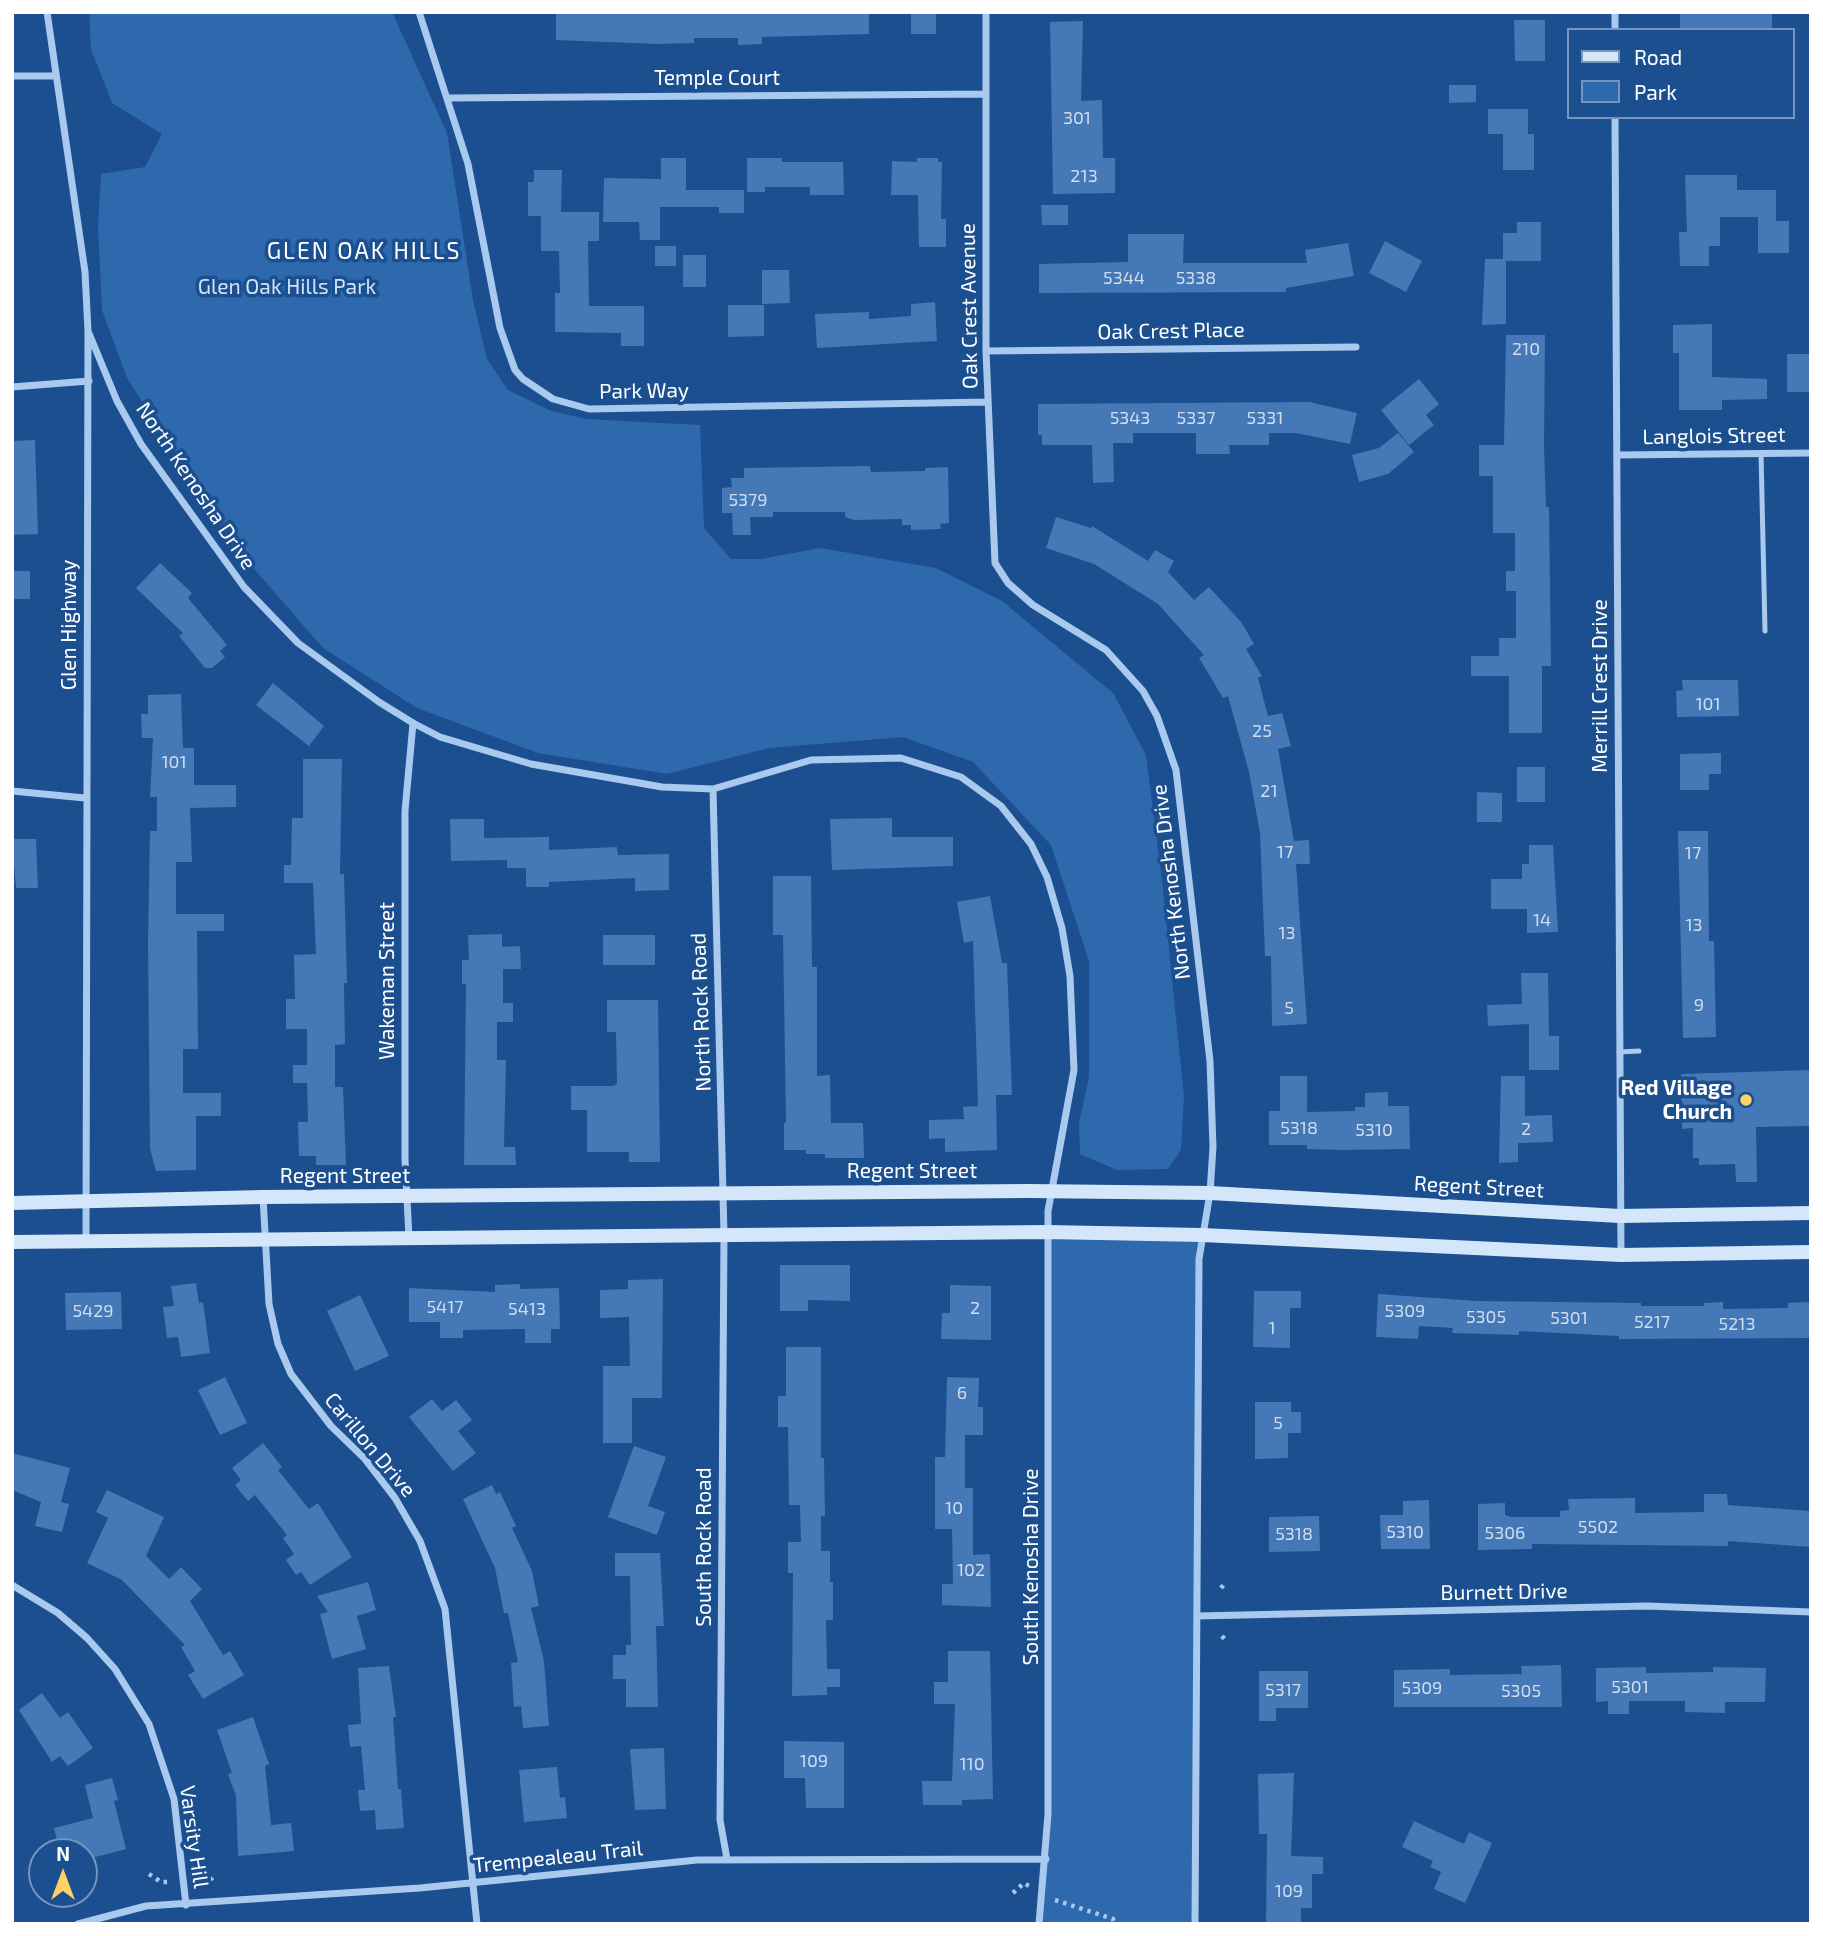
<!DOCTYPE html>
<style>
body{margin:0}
#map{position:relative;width:1823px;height:1936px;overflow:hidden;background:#1b4f8f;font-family:"Exo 2",sans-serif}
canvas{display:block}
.frame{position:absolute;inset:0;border:14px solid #fff;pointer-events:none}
.legend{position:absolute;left:1567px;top:28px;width:228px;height:91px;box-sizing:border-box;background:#1b4f8f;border:2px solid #7695bc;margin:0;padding:9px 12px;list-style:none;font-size:21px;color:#fff}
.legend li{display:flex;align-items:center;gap:14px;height:35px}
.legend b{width:35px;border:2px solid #7695bc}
.north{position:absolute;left:28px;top:1838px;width:70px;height:70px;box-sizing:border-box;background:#1b4f8f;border:2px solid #7695bc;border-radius:50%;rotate:0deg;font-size:19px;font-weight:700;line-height:28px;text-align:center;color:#fff}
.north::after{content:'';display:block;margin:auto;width:24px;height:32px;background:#ffd166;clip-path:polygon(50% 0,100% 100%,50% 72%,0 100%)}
</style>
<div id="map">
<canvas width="1823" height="1936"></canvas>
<div class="frame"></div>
<ul class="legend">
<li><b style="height:9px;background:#d6e6fa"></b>Road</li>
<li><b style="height:19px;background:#2e69ad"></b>Park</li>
</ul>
<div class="north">N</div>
</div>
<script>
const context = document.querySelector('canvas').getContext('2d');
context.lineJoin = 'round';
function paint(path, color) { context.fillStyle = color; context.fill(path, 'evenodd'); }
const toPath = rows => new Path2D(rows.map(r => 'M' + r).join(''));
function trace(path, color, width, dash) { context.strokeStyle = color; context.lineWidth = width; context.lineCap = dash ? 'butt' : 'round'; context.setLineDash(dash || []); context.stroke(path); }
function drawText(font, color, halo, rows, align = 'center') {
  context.font = font + ' "Exo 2",sans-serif'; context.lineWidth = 7; context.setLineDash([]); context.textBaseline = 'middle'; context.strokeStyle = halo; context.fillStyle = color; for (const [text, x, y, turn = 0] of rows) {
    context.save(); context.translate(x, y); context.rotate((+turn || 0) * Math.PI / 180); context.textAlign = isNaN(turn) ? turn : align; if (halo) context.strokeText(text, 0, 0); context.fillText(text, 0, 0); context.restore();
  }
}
paint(toPath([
 [89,12,392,12,447,133,473,300,487,359,508,390,551,411,587,419,700,425,704,528,731,559,761,559,820,548,936,568,1002,601,1113,693,1146,755,1163,889,1184,1097,1181,1150,1168,1169,1117,1170,1080,1154,1079,1123,1089,1077,1089,961,1051,845,973,762,903,737,769,748,667,774,538,753,417,708,323,648,236,548,127,378,102,310,98,226,101,174,145,167,162,134,112,103,91,49],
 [1047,1232,1202,1235,1195,1924,1039,1924,1046,1859]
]), '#2e69ad');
paint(toPath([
 [556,12,869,12,869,34,762,37,762,44,738,45,738,38,694,38,694,43,658,44,556,40],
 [911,12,936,12,936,34,911,34],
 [1772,12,1772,30,1680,30,1680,13],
 [1514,20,1545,20,1545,61,1515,61],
 [1083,21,1081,101,1102,100,1103,158,1115,158,1115,193,1053,194,1050,22],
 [1449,85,1476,85,1476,102,1449,103],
 [1488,109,1528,109,1528,134,1534,134,1534,170,1503,170,1503,134,1488,134],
 [661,158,686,158,686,190,744,190,744,213,719,213,719,207,660,207,660,240,640,240,639,222,603,222,604,178,661,179],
 [747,158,782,158,782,162,843,162,844,195,810,195,810,187,765,187,765,192,747,192],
 [917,158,938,158,938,162,942,162,941,219,946,219,946,247,919,247,918,195,891,195,892,161,917,162],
 [534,170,562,170,561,212,599,212,599,241,588,241,589,306,644,306,644,346,621,346,621,333,555,332,555,293,560,293,559,251,541,251,541,216,528,216,528,182,534,182],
 [1685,175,1737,175,1737,190,1776,190,1776,221,1789,221,1789,253,1758,253,1758,217,1720,217,1720,246,1709,246,1709,266,1680,266,1679,232,1687,232],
 [1041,205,1068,205,1068,225,1042,225],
 [1517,222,1541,222,1541,261,1506,261,1506,324,1482,325,1485,259,1503,259,1503,233,1517,233],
 [1128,234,1184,234,1183,263,1307,263,1305,250,1348,243,1354,276,1286,288,1286,292,1039,293,1039,264,1128,262],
 [1385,241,1422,261,1406,292,1369,273],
 [655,246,676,246,676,266,655,266],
 [683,255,706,255,706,287,683,287],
 [762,270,789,270,790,303,762,304],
 [935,302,937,341,817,348,815,314,869,312,869,319,911,316,911,304],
 [728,305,764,305,764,336,728,337],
 [1712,324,1712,377,1767,379,1767,399,1722,400,1722,410,1679,410,1679,353,1673,353,1673,325],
 [1506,335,1545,335,1544,446,1546,507,1549,507,1551,666,1542,666,1542,733,1509,733,1509,676,1471,676,1471,656,1499,656,1499,638,1516,638,1516,591,1506,591,1506,571,1515,571,1515,533,1493,533,1493,476,1479,476,1479,445,1504,445],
 [1787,354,1811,354,1811,392,1787,392],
 [1419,379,1439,404,1426,415,1434,425,1409,445,1381,410],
 [1309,402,1357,413,1350,444,1296,433,1269,433,1269,445,1229,445,1230,454,1196,454,1196,433,1133,433,1133,443,1113,443,1114,482,1093,483,1092,445,1042,445,1042,435,1038,435,1038,404],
 [1398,433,1414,452,1388,474,1359,482,1352,455,1379,448],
 [35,440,38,534,12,535,12,441],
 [870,466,871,472,925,471,925,468,948,467,949,523,940,524,941,529,911,530,911,525,902,525,902,519,854,520,845,517,845,512,773,512,773,517,750,517,751,535,733,535,732,513,722,513,722,488,732,487,731,478,744,478,744,468],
 [1056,517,1091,528,1092,526,1148,561,1155,550,1174,561,1168,572,1194,600,1209,587,1242,623,1254,644,1246,649,1262,676,1258,678,1268,716,1282,713,1291,746,1278,749,1294,841,1309,840,1310,864,1296,864,1307,1024,1272,1026,1271,956,1265,956,1260,833,1249,772,1228,696,1223,698,1199,658,1204,655,1158,604,1094,564,1046,548],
 [160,563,192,593,188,598,227,645,220,651,225,657,212,668,205,668,179,636,183,633,136,588],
 [12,571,30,571,30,599,12,599],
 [1682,680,1738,680,1739,716,1677,717,1676,691,1683,690],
 [273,683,324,726,309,746,256,705],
 [181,694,183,748,194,748,194,785,236,785,236,807,190,808,192,862,176,862,176,914,224,914,224,931,197,931,198,1049,183,1049,183,1093,221,1093,221,1116,196,1116,196,1170,156,1171,150,1149,148,943,150,831,157,831,157,797,150,797,153,738,142,738,141,714,148,714,148,695],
 [1721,753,1721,774,1709,774,1709,790,1680,790,1680,754],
 [303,759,342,759,340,874,344,874,347,983,344,983,345,1044,335,1045,335,1087,343,1087,346,1165,316,1165,316,1156,299,1156,298,1122,308,1122,307,1083,293,1083,293,1065,307,1065,307,1029,286,1029,286,999,295,999,294,955,316,954,313,883,284,883,284,865,291,865,292,818,303,818],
 [1517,767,1545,767,1545,802,1517,802],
 [1477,792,1502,793,1502,822,1477,822],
 [892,818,892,837,953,837,953,866,832,870,830,819],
 [450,819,484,819,484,838,549,837,549,850,617,847,618,855,669,854,669,890,635,891,635,878,549,882,549,887,526,887,526,868,507,868,507,860,451,861],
 [1678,831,1708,831,1709,941,1714,941,1716,1037,1683,1038],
 [12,839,36,839,38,888,16,888],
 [1529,845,1553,845,1558,932,1527,933,1527,909,1491,909,1491,879,1522,879,1522,864,1529,864],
 [773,876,811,876,812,967,817,967,817,1076,830,1075,831,1123,863,1123,864,1158,825,1158,825,1154,806,1154,806,1150,784,1150,784,1123,786,1123,783,935,773,935],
 [990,896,1002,963,1007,963,1012,1095,996,1095,997,1150,945,1152,945,1138,929,1139,929,1120,964,1119,963,1107,978,1106,973,941,964,943,957,902],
 [502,934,502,947,520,946,521,969,503,969,503,1003,513,1003,513,1022,497,1022,497,1060,506,1060,504,1147,515,1147,516,1165,464,1165,466,984,462,984,462,960,469,960,468,935],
 [603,935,655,935,655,965,603,965],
 [1521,973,1548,973,1549,1036,1559,1036,1559,1070,1529,1070,1529,1024,1488,1026,1487,1005,1522,1004],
 [607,1000,658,1000,660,1162,629,1162,629,1152,587,1152,587,1110,571,1110,571,1086,614,1086,617,1083,616,1032,607,1032],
 [1811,1070,1811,1126,1756,1127,1757,1182,1736,1182,1735,1164,1699,1165,1699,1158,1693,1158,1693,1128,1682,1129,1681,1074],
 [1280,1076,1307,1076,1307,1112,1355,1111,1355,1107,1365,1107,1365,1093,1388,1092,1388,1106,1409,1106,1410,1149,1340,1150,1307,1149,1307,1145,1269,1145,1269,1111,1280,1111],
 [1501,1076,1525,1076,1525,1116,1552,1115,1553,1142,1518,1143,1518,1162,1499,1163],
 [780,1265,850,1265,850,1301,808,1300,808,1311,780,1311],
 [663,1279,662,1398,632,1398,632,1443,603,1443,603,1366,630,1366,629,1317,600,1318,600,1290,628,1289,628,1280],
 [196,1283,199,1303,203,1302,210,1353,181,1357,178,1337,167,1338,163,1307,174,1306,171,1286],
 [520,1284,520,1289,559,1288,560,1329,551,1329,551,1343,525,1343,525,1329,463,1330,463,1338,440,1338,440,1322,409,1322,409,1288,495,1292,495,1285],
 [950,1285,991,1286,991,1340,941,1339,942,1313,950,1313],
 [1254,1291,1301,1291,1301,1308,1290,1308,1290,1348,1253,1347],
 [121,1292,122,1329,66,1330,65,1293],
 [1378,1294,1477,1301,1641,1303,1641,1306,1704,1306,1704,1303,1723,1302,1723,1309,1788,1308,1788,1303,1809,1302,1811,1338,1619,1339,1619,1336,1519,1331,1519,1335,1452,1333,1453,1328,1419,1326,1418,1339,1376,1337],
 [360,1295,389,1356,355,1371,327,1311],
 [786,1347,821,1347,821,1458,824,1458,825,1516,821,1516,821,1551,830,1551,830,1582,833,1582,833,1620,826,1620,827,1669,840,1669,840,1687,827,1687,827,1695,792,1696,793,1573,788,1573,788,1542,801,1542,800,1505,789,1505,788,1427,778,1427,778,1396,786,1396],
 [225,1377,247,1423,220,1435,198,1390],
 [947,1377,979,1378,978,1407,983,1407,983,1435,965,1435,965,1488,973,1488,973,1555,990,1554,991,1607,942,1605,942,1584,953,1584,952,1529,935,1529,935,1457,945,1457],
 [432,1399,442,1411,456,1400,472,1420,458,1431,476,1453,453,1471,409,1417],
 [1255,1402,1291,1402,1291,1412,1301,1412,1301,1433,1288,1433,1288,1458,1255,1459],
 [263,1443,282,1467,278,1470,309,1509,318,1503,352,1557,310,1585,301,1572,296,1575,286,1560,294,1554,283,1538,287,1535,255,1495,248,1501,235,1485,241,1480,232,1468],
 [634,1446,666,1457,648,1506,665,1512,657,1535,608,1517],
 [12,1453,70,1468,61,1502,69,1504,62,1532,35,1526,41,1502,12,1490],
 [492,1485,496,1494,500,1492,516,1526,512,1528,532,1571,539,1606,531,1608,544,1661,549,1726,523,1728,521,1706,514,1707,511,1663,518,1662,508,1613,504,1613,495,1568,463,1499],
 [107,1490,164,1517,146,1556,169,1579,181,1567,202,1589,190,1601,223,1655,230,1651,244,1675,203,1699,188,1675,195,1671,181,1647,185,1645,122,1580,87,1563,108,1518,96,1512],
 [1704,1494,1727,1494,1728,1505,1811,1511,1811,1547,1728,1541,1728,1546,1532,1544,1532,1549,1478,1550,1478,1504,1505,1503,1505,1515,1511,1517,1560,1517,1560,1511,1569,1510,1568,1499,1635,1498,1635,1513,1704,1512],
 [1429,1500,1430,1549,1381,1549,1380,1515,1403,1515,1403,1501],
 [1319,1516,1320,1551,1269,1552,1269,1517],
 [615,1553,660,1553,664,1626,656,1626,658,1707,626,1707,626,1679,613,1679,613,1655,626,1655,626,1645,631,1645,630,1576,615,1576],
 [368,1582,376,1610,357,1616,366,1649,332,1659,320,1614,328,1612,317,1596],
 [948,1651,990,1651,993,1799,962,1800,962,1805,923,1805,922,1781,952,1781,955,1704,934,1704,934,1682,948,1682],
 [1561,1665,1562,1707,1394,1707,1394,1670,1450,1669,1450,1675,1522,1674,1521,1666],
 [389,1666,396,1717,393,1717,398,1789,401,1789,404,1828,376,1830,375,1810,360,1811,358,1790,365,1790,361,1746,350,1747,348,1725,361,1724,358,1668],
 [1646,1667,1646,1673,1713,1672,1713,1667,1766,1668,1765,1702,1725,1702,1725,1713,1685,1712,1685,1701,1629,1701,1629,1714,1608,1714,1608,1701,1596,1702,1596,1668],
 [1259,1671,1308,1671,1308,1708,1276,1708,1276,1721,1259,1721],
 [42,1693,60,1718,68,1712,93,1748,68,1766,60,1756,52,1762,19,1710],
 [253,1717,269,1764,265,1766,271,1825,291,1823,294,1851,238,1856,236,1796,228,1774,232,1773,217,1730],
 [784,1741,844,1742,844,1808,806,1808,805,1778,784,1778],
 [664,1748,666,1809,635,1810,630,1749],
 [557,1767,560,1798,565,1797,567,1818,524,1822,519,1770],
 [1294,1773,1291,1856,1323,1857,1323,1874,1312,1874,1312,1908,1301,1908,1301,1924,1266,1924,1267,1834,1259,1834,1258,1774],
 [112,1778,118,1800,114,1801,126,1849,84,1860,84,1852,60,1852,54,1828,93,1818,85,1785],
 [1414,1821,1464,1844,1469,1832,1492,1843,1465,1903,1434,1889,1441,1872,1430,1867,1433,1861,1402,1847]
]), '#4478b7');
trace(toPath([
 [1221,1588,1226,1582],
 [1222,1636,1227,1642],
 [149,1874,161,1882,170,1882],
 [196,1881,205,1885,216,1874],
 [1013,1893,1024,1883,1029,1886],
 [1055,1900,1113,1919,1115,1924]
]), '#a9c9ee', 4.5, [3.5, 5]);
trace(toPath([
 [1761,453,1765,631],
 [1619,1052,1639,1051]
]), '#a9c9ee', 5);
trace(toPath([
 [47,12,85,272,88,331,86,1241],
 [419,12,468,164,500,328,515,370,523,379,553,399,589,409,988,402],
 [986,12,986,351,995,563,1008,583,1033,605,1106,650,1143,691,1157,716,1176,770,1202,992,1210,1061,1213,1147,1210,1193,1199,1259,1195,1924],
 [1615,12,1615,30],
 [12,76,55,76],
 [449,98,986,94],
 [1615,117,1621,1255],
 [88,331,117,401,141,444,244,587,298,643,379,702,413,723,440,737,531,764,662,787,713,789,811,760,901,758,961,777,1001,806,1031,844,1047,877,1062,928,1070,976,1074,1070,1048,1211,1048,1814,1039,1924],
 [986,351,1356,347],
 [12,387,89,381],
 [1617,455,1811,453],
 [713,789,724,1234,720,1820,727,1859],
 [12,791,85,798],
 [263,1197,269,1304,278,1344,291,1374,331,1426,365,1459,395,1498,420,1541,445,1609,477,1924],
 [409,1238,405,1159,405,811,413,723],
 [12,1585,58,1613,87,1638,115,1669,149,1724,174,1799,186,1905],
 [1197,1616,1647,1606,1811,1612],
 [78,1924,146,1906,420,1888,697,1860,1046,1859]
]), '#a9c9ee', 7);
trace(toPath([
 [12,1203,263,1197,1028,1191,1210,1193,1620,1216,1811,1213],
 [12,1242,1047,1232,1202,1235,1621,1255,1811,1252]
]), '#d6e6fa', 14);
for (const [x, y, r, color] of [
 [1746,1100,7,"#ffd166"]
]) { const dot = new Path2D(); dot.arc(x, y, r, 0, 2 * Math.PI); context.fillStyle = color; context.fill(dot); trace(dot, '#1b4f8f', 2.5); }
drawText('18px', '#d0dded', null, [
 ["301",1077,118],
 ["213",1084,176],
 ["5344",1124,278],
 ["5338",1196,278],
 ["210",1526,349],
 ["5343",1130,418],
 ["5337",1196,418],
 ["5331",1265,418],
 ["5379",748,500],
 ["101",1708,704],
 ["25",1262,731],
 ["101",174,762],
 ["21",1269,791],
 ["17",1285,852],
 ["17",1693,853],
 ["14",1542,920],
 ["13",1694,925],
 ["13",1287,933],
 ["9",1699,1005],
 ["5",1289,1008],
 ["5318",1299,1128],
 ["2",1526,1129],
 ["5310",1374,1130],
 ["5417",445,1307],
 ["2",975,1308],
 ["5413",527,1309],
 ["5429",93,1311],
 ["5309",1405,1311],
 ["5305",1486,1317],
 ["5301",1569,1318],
 ["5217",1652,1322],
 ["5213",1737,1324],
 ["1",1272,1328],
 ["6",962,1393],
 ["5",1278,1423],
 ["10",954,1508],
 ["5502",1598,1527],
 ["5310",1405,1532],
 ["5306",1505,1533],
 ["5318",1294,1534],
 ["102",971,1570],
 ["5301",1630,1687],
 ["5309",1422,1688],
 ["5317",1283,1690],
 ["5305",1521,1691],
 ["109",814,1761],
 ["110",972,1764],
 ["109",1289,1891]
]);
drawText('21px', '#fff', '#1b4f8f', [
 ["Temple Court",717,78],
 ["Oak Crest Avenue",969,306,-91],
 ["Oak Crest Place",1171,331,-1],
 ["Park Way",644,391,-1],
 ["Langlois Street",1714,436,-1],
 ["North Kenosha Drive",196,486,56],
 ["Glen Highway",69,625,-90],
 ["Merrill Crest Drive",1600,686,-90],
 ["North Kenosha Drive",1171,882,-97],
 ["Wakeman Street",387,981,-90],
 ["North Rock Road",701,1012,-92],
 ["Regent Street",912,1171],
 ["Regent Street",345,1176],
 ["Regent Street",1479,1187,3],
 ["Carillon Drive",370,1445,50],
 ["South Rock Road",704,1547,-90],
 ["South Kenosha Drive",1031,1567,-90],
 ["Burnett Drive",1504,1592,-1],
 ["Varsity Hill",194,1837,82],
 ["Trempealeau Trail",558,1857,-6]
]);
drawText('21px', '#cfe3fa', '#1b4f8f', [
 ["Glen Oak Hills Park",287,287]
]);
drawText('bold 21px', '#fff', '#1b4f8f', [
 ["Red Village",1732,1088],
 ["Church",1732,1112]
], 'right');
context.letterSpacing = '2px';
drawText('23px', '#fff', '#1b4f8f', [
 ["GLEN OAK HILLS",364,251]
]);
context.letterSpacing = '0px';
</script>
